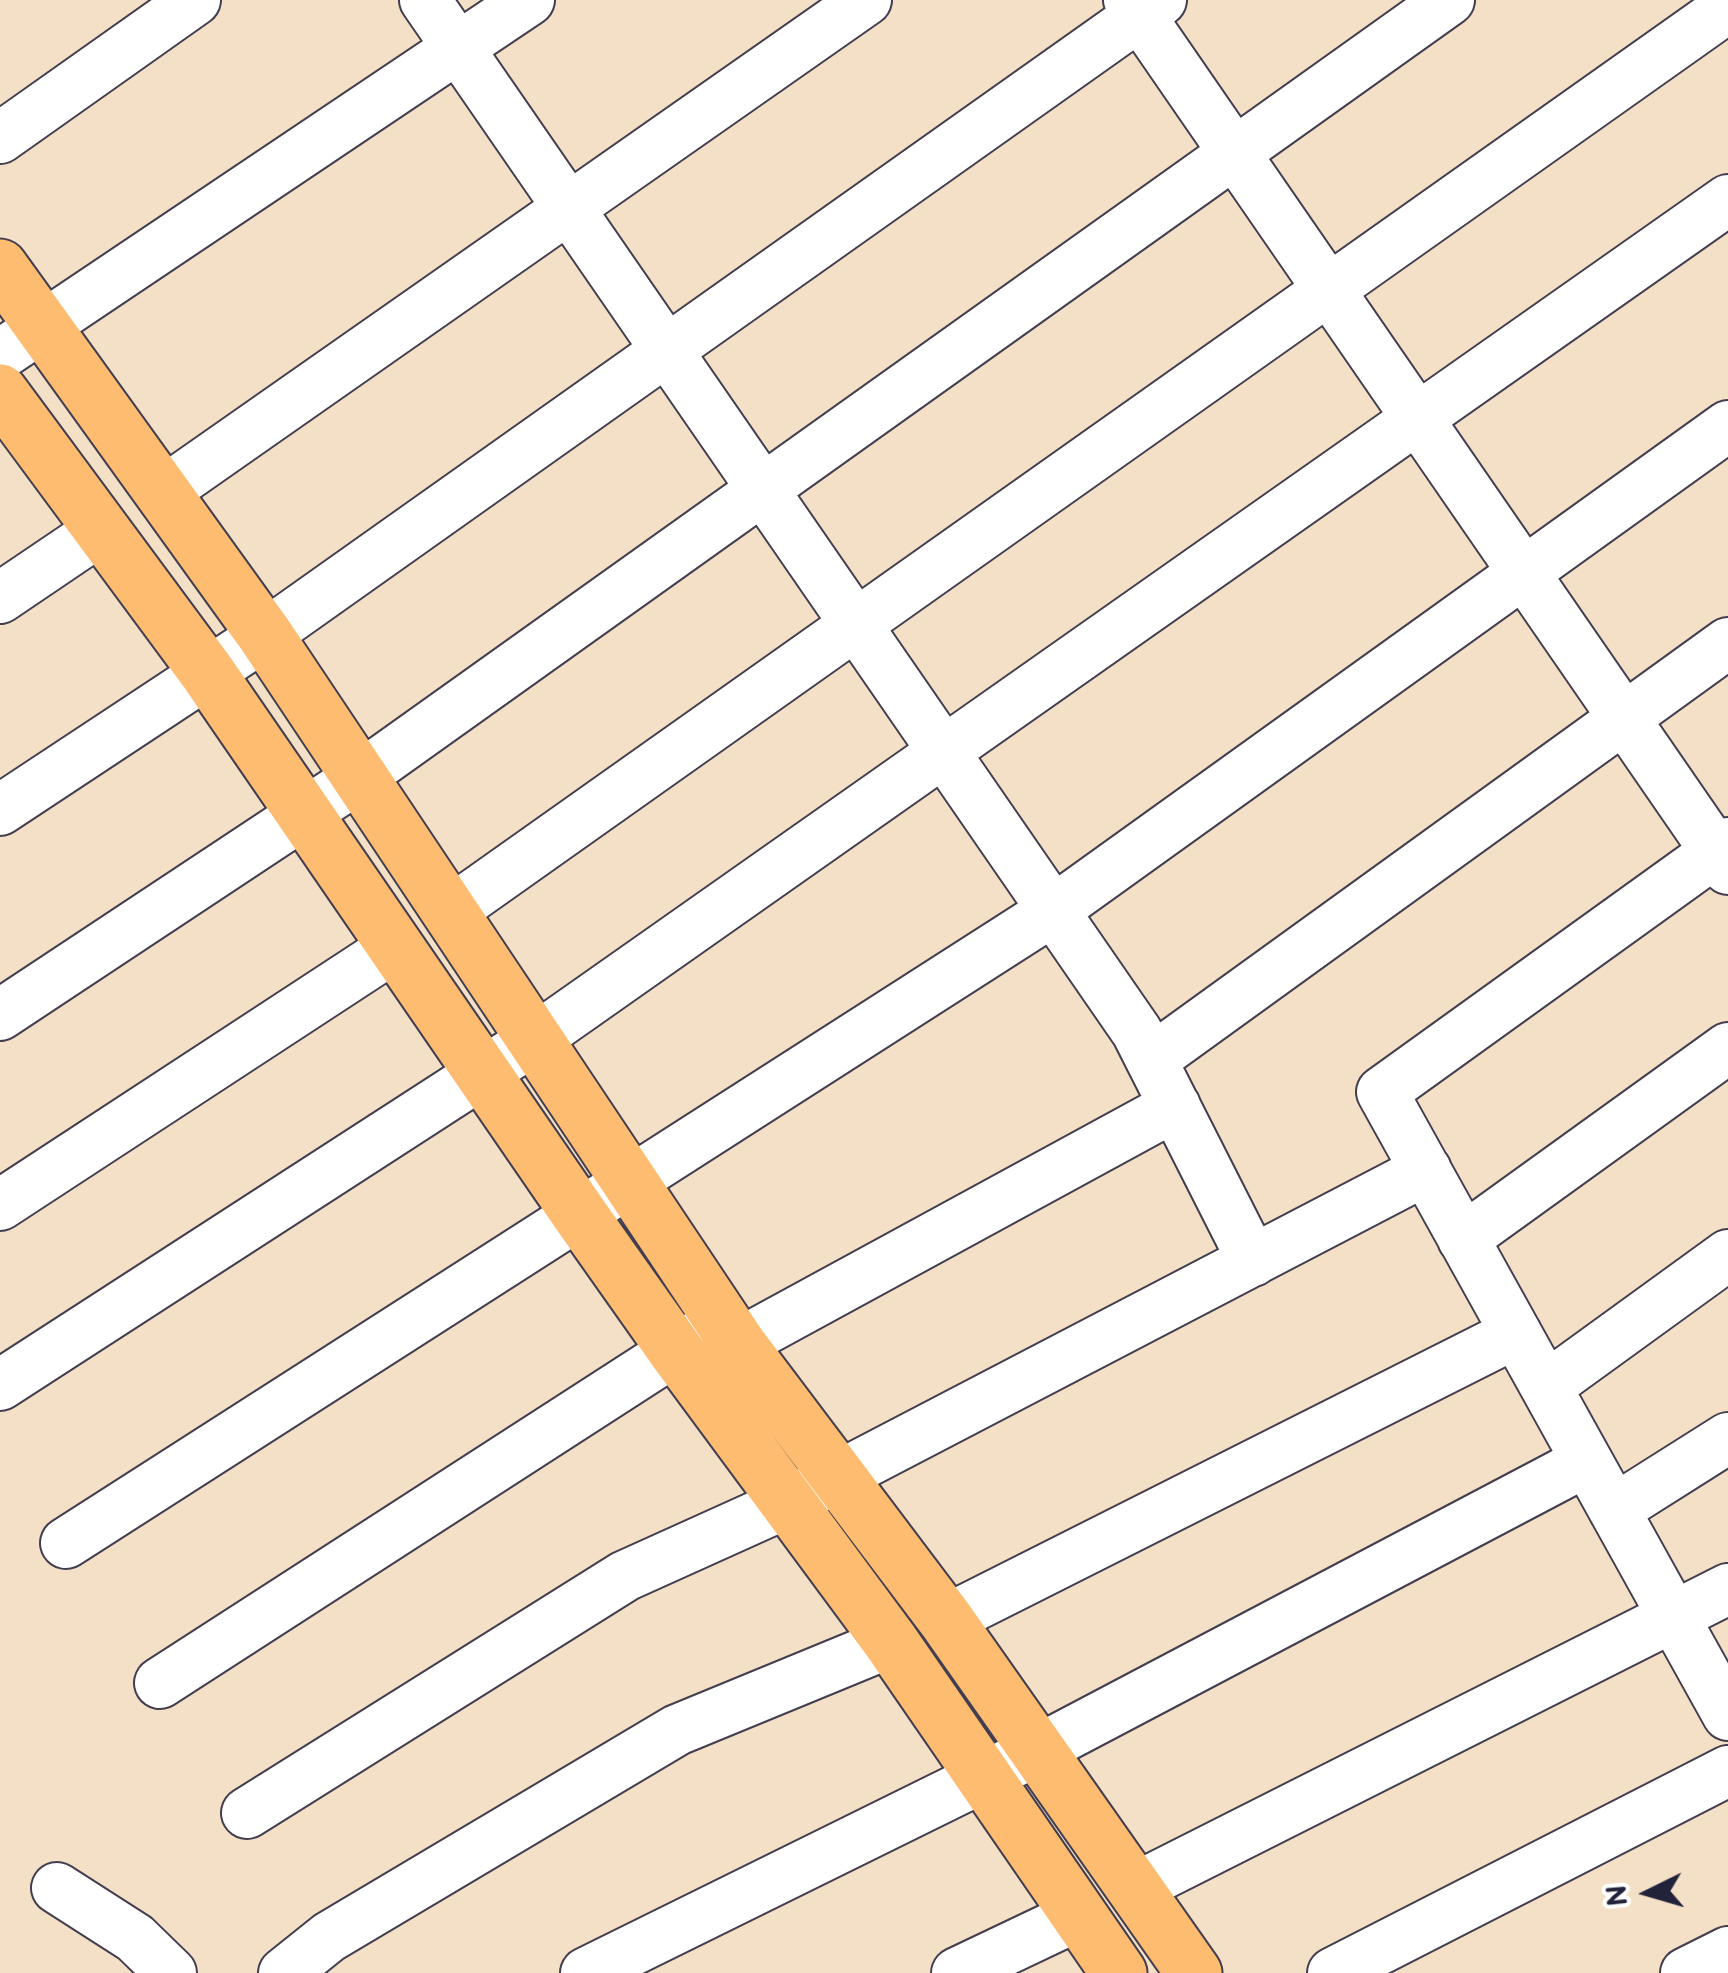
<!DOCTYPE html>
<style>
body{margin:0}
#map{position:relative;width:1728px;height:1973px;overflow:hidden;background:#f4e0c6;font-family:"Balsamiq Sans",sans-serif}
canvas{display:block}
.north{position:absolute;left:1598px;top:1843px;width:100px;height:100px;-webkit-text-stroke:8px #fff;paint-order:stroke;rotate:265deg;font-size:28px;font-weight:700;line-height:40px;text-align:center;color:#22223b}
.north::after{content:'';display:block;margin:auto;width:35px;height:45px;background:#22223b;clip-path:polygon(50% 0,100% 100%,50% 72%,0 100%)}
</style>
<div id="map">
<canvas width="1728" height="1973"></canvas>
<div class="north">N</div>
</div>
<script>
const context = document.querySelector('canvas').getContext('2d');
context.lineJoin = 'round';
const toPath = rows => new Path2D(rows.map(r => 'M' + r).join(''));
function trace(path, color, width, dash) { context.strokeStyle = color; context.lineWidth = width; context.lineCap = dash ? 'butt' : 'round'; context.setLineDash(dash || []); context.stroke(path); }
const minor = toPath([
 [425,0,1137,1032,1253,1261],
 [1129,0,1728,869],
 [0,138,195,0],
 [0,355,529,0],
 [163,492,866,0],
 [0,598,102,529],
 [0,810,265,635,1161,0],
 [1728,843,1382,1092,1728,1715],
 [451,911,1728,7],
 [0,1015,361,776,1449,0],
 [1151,1060,1728,643],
 [0,1205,396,946],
 [1463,1239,1728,1048],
 [738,1344,1175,1106],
 [0,1385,535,1039,1728,200],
 [1546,1387,1728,1255],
 [1614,1510,1728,1438],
 [66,1543,1054,910,1728,426],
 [946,1620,1516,1333],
 [160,1683,710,1328],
 [247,1813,625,1576,789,1502,1426,1170],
 [57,1888,135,1938,171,1973],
 [1133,1889,1728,1589],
 [284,1973,329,1937,677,1730,891,1642],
 [586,1973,1038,1750,1587,1461],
 [957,1973,1079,1915],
 [1333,1973,1728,1771],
 [1686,1973,1728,1952]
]);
const major = toPath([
 [0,267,265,635,738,1344,946,1620,1194,1973],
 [0,392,207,672,580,1215,676,1351,891,1642,1119,1973]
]);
trace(minor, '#423e50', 54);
trace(major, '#423e50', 59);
trace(minor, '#fff', 50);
trace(major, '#febc71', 55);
</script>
